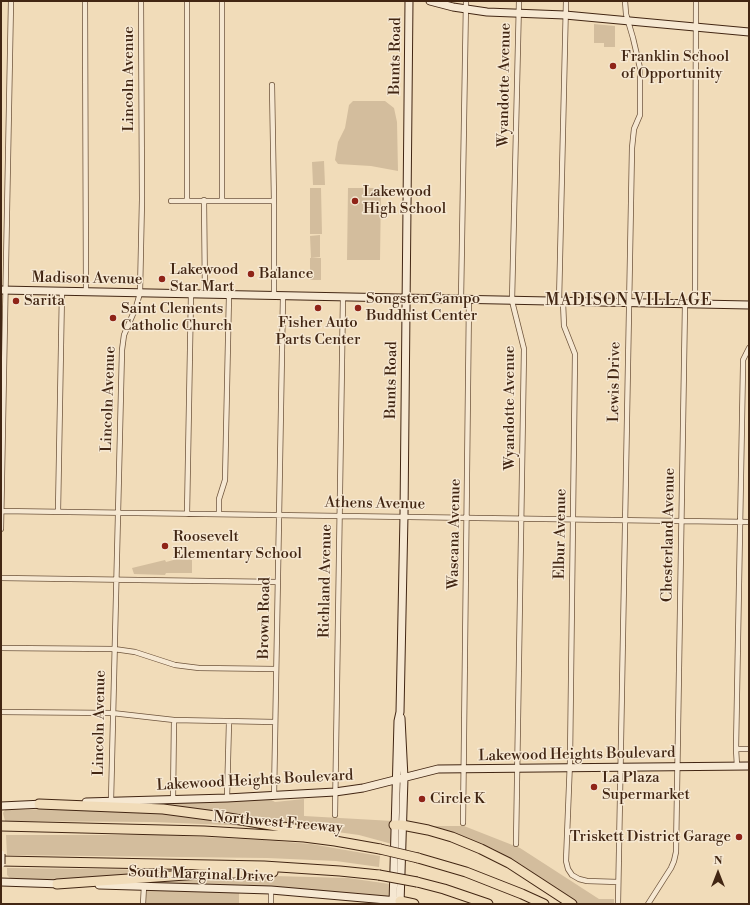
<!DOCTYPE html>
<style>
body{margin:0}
#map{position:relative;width:750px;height:905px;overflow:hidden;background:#f1dcb9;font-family:"Libre Bodoni",serif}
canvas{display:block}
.frame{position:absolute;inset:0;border:2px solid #422613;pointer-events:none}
.north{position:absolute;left:698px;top:853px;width:40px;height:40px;-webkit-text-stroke:3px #f6e8d2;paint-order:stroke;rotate:0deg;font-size:11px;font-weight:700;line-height:16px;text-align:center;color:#422613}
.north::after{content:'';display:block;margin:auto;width:14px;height:18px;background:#422613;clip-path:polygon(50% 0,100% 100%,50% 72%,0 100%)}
</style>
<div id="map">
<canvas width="750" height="905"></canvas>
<div class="frame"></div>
<div class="north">N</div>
</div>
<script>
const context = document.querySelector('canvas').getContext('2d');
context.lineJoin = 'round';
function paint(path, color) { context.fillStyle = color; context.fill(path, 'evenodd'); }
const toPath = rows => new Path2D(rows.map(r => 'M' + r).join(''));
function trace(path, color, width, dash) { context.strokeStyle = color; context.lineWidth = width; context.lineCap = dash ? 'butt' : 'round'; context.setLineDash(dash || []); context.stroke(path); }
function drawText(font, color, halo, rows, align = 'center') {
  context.font = font + ' "Libre Bodoni",serif'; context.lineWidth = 3; context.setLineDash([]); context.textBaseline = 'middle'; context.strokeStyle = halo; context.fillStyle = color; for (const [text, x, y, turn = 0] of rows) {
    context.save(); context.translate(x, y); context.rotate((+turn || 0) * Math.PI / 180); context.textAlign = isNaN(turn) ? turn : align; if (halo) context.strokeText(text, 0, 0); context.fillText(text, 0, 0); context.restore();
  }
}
paint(toPath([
 [594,24,615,26,615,47,604,47,604,43,594,43],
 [353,101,385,101,394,108,397,122,398,171,371,166,338,164,335,160,338,142,345,128,349,105],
 [324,161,325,185,313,185,312,162],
 [310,188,321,188,322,234,310,234],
 [348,188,381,188,380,260,347,260],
 [320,235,320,257,311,258,310,236],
 [310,258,321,258,321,280,310,280],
 [177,559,192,560,192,573,166,573,165,575,134,574,132,568,165,560,166,562],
 [270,799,275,802,304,799,304,816,393,821,392,844,359,835,133,804],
 [63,809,185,814,252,826,152,822,5,821,3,813,5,810],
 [431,826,464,826,520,848,599,899,614,899,614,904,578,904,520,864,494,849,465,837],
 [6,835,162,835,263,840,311,844,380,856,379,867,336,861,267,858,7,855],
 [7,868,161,870,199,870,74,880,29,880,10,878,7,875],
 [274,876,348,878,390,884,389,898,129,883,175,879],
 [148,889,239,891,239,904,145,904,145,892]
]), '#d3bd9d');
const street = toPath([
 [85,1,86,292],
 [187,1,187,200],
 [222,1,222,200],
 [272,85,274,201,274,296],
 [204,200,205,294],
 [171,201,274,201],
 [461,300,466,1],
 [559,302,566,1],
 [563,302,564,326,575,354,570,761,566,861,568,869,572,875,579,879,587,881,618,882],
 [695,304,696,1],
 [1,511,749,522],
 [58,512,62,291],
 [187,514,191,294],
 [219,514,219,499,225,480,229,295],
 [1,529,11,1],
 [1,578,277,582],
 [1,648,114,649,135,652,175,665,199,668,276,669],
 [1,712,112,713,174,720,275,722],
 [736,749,749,749],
 [737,766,736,749,743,366,743,360,749,348],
 [274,796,283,296],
 [227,798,229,722],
 [173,800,174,720],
 [111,801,122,350,124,335,136,307,140,293,142,199,141,1],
 [335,815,343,297],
 [463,823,469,300],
 [516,844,524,349,512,301,519,1],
 [271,890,271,904],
 [143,904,144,886],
 [618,904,632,148,634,129,640,115,640,68,633,38,626,14,625,1],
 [648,904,671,868,674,861,676,852,685,304]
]);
const secondary = toPath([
 [430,1,453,7,487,12,565,15,749,32],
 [1,290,749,305],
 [86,802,227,798,335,792,363,788,438,769,749,766],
 [1,806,44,804],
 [1,882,62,884],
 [99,885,271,890,398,901],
 [393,904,398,721,400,712,404,515,409,1],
 [400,904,404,778,401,718]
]);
const highway = toPath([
 [39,804,163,809,223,817,330,835],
 [394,825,402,825,428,830,452,837,481,849,509,863,572,904],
 [1,826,204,831,304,837,335,841,380,849],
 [418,858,466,872,522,894,544,904],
 [1,861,264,866,340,871,379,875],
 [417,882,444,889,488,904],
 [57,884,200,874,273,872],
 [400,901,414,904]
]);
trace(street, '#6e543c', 6);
trace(secondary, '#422613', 9);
trace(highway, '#422613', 11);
trace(street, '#f6e8d2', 4.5);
trace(secondary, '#f6e8d2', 7);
trace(highway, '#f1dcb9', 9);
const secondaryBridge = toPath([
 [1,854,1,864]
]);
const highwayBridge = toPath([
 [380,849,418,858],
 [379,875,417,882]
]);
trace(secondaryBridge, '#422613', 9, []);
trace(highwayBridge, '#422613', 11, []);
trace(secondaryBridge, '#f6e8d2', 7);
trace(highwayBridge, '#f1dcb9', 9);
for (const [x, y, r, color] of [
 [613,66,4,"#8f2418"],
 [355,201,4,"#8f2418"],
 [251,274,4,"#8f2418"],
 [162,279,4,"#8f2418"],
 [16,301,4,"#8f2418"],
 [318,308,4,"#8f2418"],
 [358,308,4,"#8f2418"],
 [113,318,4,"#8f2418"],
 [165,546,4,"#8f2418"],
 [594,787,4,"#8f2418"],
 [422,799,4,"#8f2418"],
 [739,837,4,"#8f2418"]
]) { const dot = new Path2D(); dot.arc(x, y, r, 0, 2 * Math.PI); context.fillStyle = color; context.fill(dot); trace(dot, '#f6e8d2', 1.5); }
drawText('15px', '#422613', '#f6e8d2', [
 ["Bunts Road",396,56,-89],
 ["Lincoln Avenue",129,79,-90],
 ["Wyandotte Avenue",505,85,-89],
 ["Madison Avenue",87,279,1],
 ["Bunts Road",392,380,-89],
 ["Lewis Drive",615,382,-89],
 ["Lincoln Avenue",109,399,-88],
 ["Wyandotte Avenue",510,408,-90],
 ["Athens Avenue",375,504,1],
 ["Wascana Avenue",455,534,-89],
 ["Elbur Avenue",561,534,-89],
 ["Chesterland Avenue",669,535,-89],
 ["Richland Avenue",326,581,-89],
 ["Brown Road",265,618,-89],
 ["Lincoln Avenue",100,723,-89],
 ["Lakewood Heights Boulevard",577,755,-1],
 ["Lakewood Heights Boulevard",255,781,-3],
 ["Northwest Freeway",278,823,5],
 ["South Marginal Drive",201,875,2]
]);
drawText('15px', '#422613', '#f6e8d2', [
 ["Franklin School",621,57],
 ["of Opportunity",621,74],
 ["Lakewood",363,192],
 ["High School",363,209],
 ["Lakewood",170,270],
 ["Star Mart",170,287],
 ["Balance",259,274],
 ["Songsten Gampo",366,299],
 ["Buddhist Center",366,316],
 ["Sarita",24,301],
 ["Saint Clements",121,309],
 ["Catholic Church",121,326],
 ["Fisher Auto",318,323,"center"],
 ["Parts Center",318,340,"center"],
 ["Roosevelt",173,537],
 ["Elementary School",173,554],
 ["La Plaza",602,778],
 ["Supermarket",602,795],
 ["Circle K",430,799],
 ["Triskett District Garage",731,837,"right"]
], 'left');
context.letterSpacing = '1px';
drawText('16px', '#422613', '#f6e8d2', [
 ["MADISON VILLAGE",629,301]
]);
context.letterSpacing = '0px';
</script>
